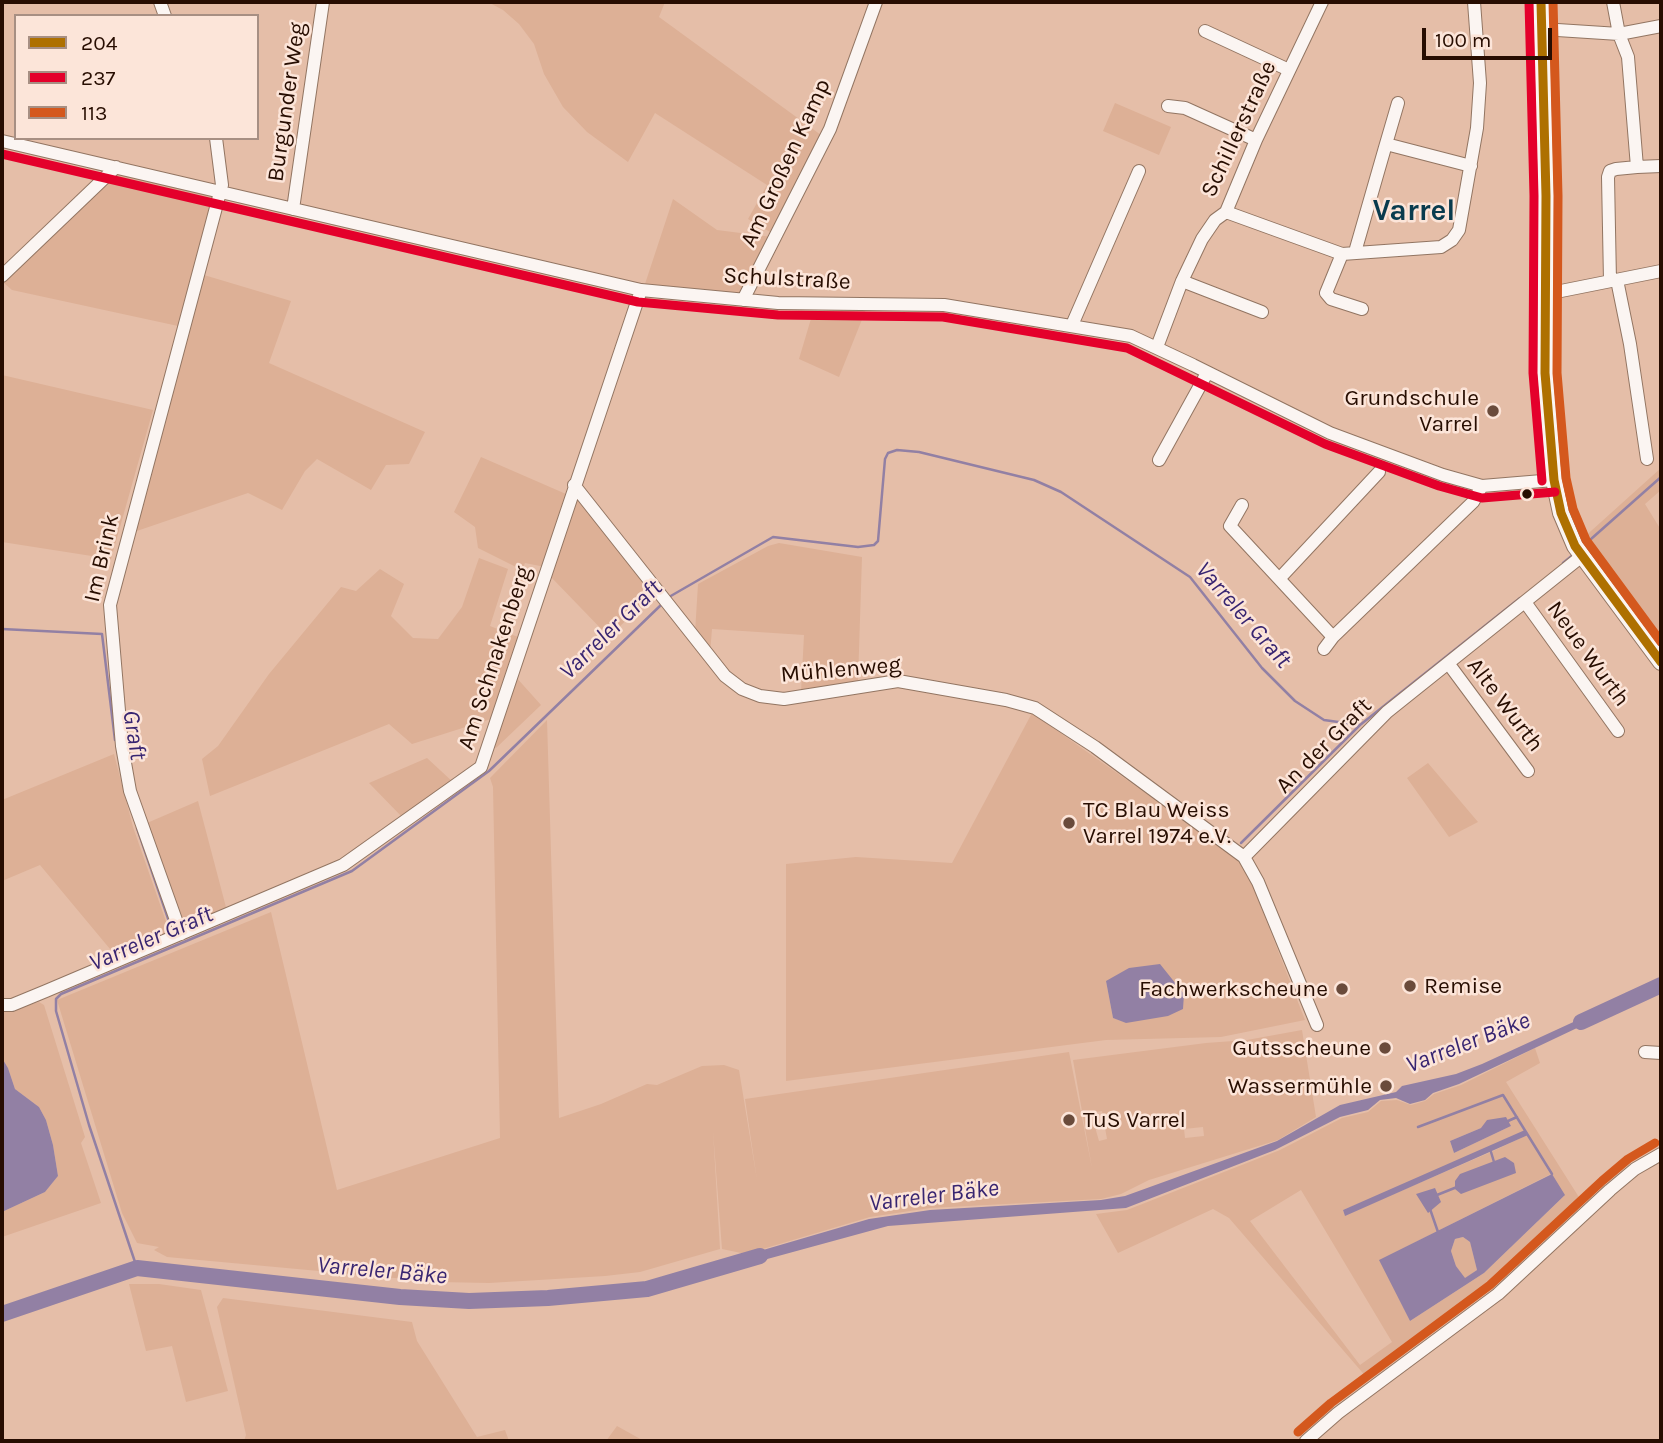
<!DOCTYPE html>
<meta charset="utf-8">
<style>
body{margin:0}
#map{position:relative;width:1663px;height:1443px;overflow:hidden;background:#e5bea8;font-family:Karla,sans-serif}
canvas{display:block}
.frame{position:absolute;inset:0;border:4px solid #270d01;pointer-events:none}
.legend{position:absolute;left:14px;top:14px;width:245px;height:126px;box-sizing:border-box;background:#fce5d9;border:2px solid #a78f83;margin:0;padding:9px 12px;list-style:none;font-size:21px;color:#270d01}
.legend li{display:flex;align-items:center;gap:14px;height:35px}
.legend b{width:35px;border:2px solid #a78f83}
.scale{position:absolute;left:1422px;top:28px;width:130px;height:32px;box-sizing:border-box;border:4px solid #270d01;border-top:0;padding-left:9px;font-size:21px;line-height:24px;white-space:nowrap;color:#270d01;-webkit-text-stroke:5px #fce5d9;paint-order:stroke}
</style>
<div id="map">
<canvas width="1663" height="1443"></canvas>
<div class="frame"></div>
<ul class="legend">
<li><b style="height:9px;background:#ae7000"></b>204</li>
<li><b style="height:9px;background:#e4002b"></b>237</li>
<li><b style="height:9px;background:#d4581d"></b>113</li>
</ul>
<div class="scale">100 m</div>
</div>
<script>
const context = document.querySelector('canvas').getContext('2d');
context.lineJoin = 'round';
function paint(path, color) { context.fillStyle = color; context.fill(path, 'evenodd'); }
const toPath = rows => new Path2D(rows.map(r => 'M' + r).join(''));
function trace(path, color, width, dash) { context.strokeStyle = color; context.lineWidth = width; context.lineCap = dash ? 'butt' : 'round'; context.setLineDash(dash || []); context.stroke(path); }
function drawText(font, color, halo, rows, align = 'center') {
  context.font = font + ' Karla,sans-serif'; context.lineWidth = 5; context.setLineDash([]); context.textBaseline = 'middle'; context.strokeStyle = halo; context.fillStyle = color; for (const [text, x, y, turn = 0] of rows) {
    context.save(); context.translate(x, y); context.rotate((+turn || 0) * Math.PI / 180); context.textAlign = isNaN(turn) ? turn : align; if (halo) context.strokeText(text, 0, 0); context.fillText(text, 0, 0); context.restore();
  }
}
paint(toPath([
 [488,2,665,2,659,17,821,135,770,232,748,219,767,185,655,113,628,162,587,132,563,107,544,74,534,44,519,24,503,10],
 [1115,103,1171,127,1159,155,1103,131],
 [114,173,215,195,178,326,12,290,4,283],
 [673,199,717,230,772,237,741,296,645,284],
 [204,275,291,301,269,363,425,432,409,464,386,465,371,490,317,459,305,471,282,510,248,493,131,533],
 [867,307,839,377,799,359,813,312],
 [2,375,153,410,111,559,2,542],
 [481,457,566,494,545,567,525,563,522,570,478,548,475,527,454,512],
 [1661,468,1661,490,1645,504,1661,530,1661,649,1581,540],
 [578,491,654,593,609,637,550,576],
 [779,543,862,557,858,681,801,692,804,635,712,629,710,654,695,633,698,584,768,546],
 [479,558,508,569,490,626,518,637,491,719,412,744,389,724,210,796,202,759,218,746,269,674,341,587,356,591,380,569,404,584,391,616,413,638,438,639,462,607],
 [515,676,541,705,496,748,492,746],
 [1032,713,1239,859,1252,884,1305,1020,1221,1037,1106,1040,786,1081,786,864,856,857,952,863],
 [1106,981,1127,1023,1113,1018],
 [547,720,559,1118,601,1104,647,1084,657,1085,702,1066,724,1065,739,1070,757,1180,745,1099,1069,1052,1092,1168,1073,1060,1206,1043,1247,1040,1302,1030,1316,1117,1278,1140,1149,1180,1121,1194,1101,1199,930,1208,870,1217,746,1254,722,1249,713,1131,720,1249,640,1272,605,1276,489,1283,438,1282,167,1257,154,1250,159,1247,137,1243,122,1213,57,1000,271,912,337,1190,500,1138,493,787,490,778],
 [1102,1111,1107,1139,1099,1141,1091,1113],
 [1203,1127,1204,1136,1185,1138,1184,1129],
 [114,754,133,827,170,933,115,955,40,865,2,881,2,800],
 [427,758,454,783,403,818,369,783],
 [1428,763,1478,822,1449,837,1407,778],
 [198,801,227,911,192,926,183,923,147,823],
 [39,1002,44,1005,85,1137,81,1143,101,1203,2,1237,2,1212,45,1192,58,1176,53,1145,46,1120,39,1107,15,1089,8,1068,2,1058,2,1013],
 [1535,1048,1540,1063,1506,1082,1582,1202,1489,1289,1368,1379,1229,1218,1213,1209,1118,1253,1096,1214,1127,1210,1280,1150,1342,1118,1368,1112,1381,1101,1397,1100,1411,1105,1425,1101,1434,1094,1461,1085],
 [1511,1126,1454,1153,1450,1141,1481,1128],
 [1527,1135,1491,1152,1345,1215,1343,1210],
 [1551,1174,1564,1196,1484,1273,1410,1321,1380,1260],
 [1301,1190,1392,1342,1360,1365,1250,1221],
 [1463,1237,1470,1242,1477,1270,1465,1279,1456,1266,1451,1251,1455,1239],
 [129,1284,159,1284,201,1290,228,1391,186,1402,172,1346,146,1351],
 [223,1298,412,1322,417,1341,477,1437,505,1430,509,1441,244,1441,246,1435,217,1307],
 [617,1426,644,1441,606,1441]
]), '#ddb096');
paint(toPath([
 [1160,964,1184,994,1183,1009,1168,1016,1126,1023,1113,1018,1106,981,1129,968],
 [1593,1013,1600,1013,1596,1019,1459,1084,1433,1093,1425,1100,1410,1104,1396,1098,1380,1100,1368,1110,1340,1117,1275,1150,1126,1208,888,1226,749,1264,741,1261,746,1255,869,1219,930,1210,1101,1200,1125,1196,1277,1141,1340,1105,1396,1092,1402,1086,1456,1074,1482,1064],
 [2,1058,8,1068,15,1089,39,1107,46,1120,53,1145,58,1176,45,1192,2,1212],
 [1506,1117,1511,1126,1454,1153,1450,1141,1481,1128,1487,1120],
 [1525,1130,1528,1135,1345,1216,1343,1210],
 [1505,1157,1514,1163,1516,1173,1461,1194,1455,1189,1455,1181,1460,1174],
 [1552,1174,1565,1195,1484,1273,1410,1321,1379,1260],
 [1463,1237,1470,1242,1477,1270,1465,1278,1456,1266,1451,1251,1455,1239],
 [1435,1188,1441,1202,1428,1213,1416,1194]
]), '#9280a4');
trace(toPath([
 [1582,547,1661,477],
 [1563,563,1574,554],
 [669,597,773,537,858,547,874,545,878,541,885,459,888,453,897,450,919,452,1034,480,1061,492,1190,577,1262,668,1295,701,1324,720,1360,725,1520,598],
 [2,629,102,634,115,740],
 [137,828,173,933],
 [1241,843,1360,725],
 [1508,1121,1517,1117],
 [1418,1127,1503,1095,1552,1174],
 [1491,1152,1494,1162],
 [1437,1195,1457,1187],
 [1430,1209,1438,1232],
 [137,1268,89,1125,56,1011,56,999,61,994,352,871,489,771,662,604]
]), '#9280a4', 2.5);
trace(toPath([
 [1581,1022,1661,985],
 [2,1314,137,1268,400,1297,469,1301,548,1298,647,1289,760,1256]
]), '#9280a4', 16);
const minor = toPath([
 [160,2,165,16],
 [1542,29,1619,34,1661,26],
 [1205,31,1289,70],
 [1168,106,1185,108,1256,140],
 [2,141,641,290,778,303,944,305,1131,336,1193,365,1330,433,1443,475,1482,486,1554,480],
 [1386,144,1398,103],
 [1637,167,1661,166],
 [293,209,323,2],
 [1226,212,1342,254,1326,293,1331,299,1362,309],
 [1355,252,1386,144,1471,166],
 [1342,254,1441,247,1452,240,1459,230,1477,128,1480,83,1474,2],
 [2,276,116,167],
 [1617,280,1630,344,1647,459],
 [1182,281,1262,312],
 [1610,281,1608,177,1610,171,1616,169,1637,167,1628,57,1619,34,1613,2],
 [1546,294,1661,271],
 [743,300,830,129,876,2],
 [1072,325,1139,171],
 [1157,347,1182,281,1202,239,1215,220,1226,212,1256,140,1322,2],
 [1159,460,1207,373],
 [574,485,725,676,742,689,760,696,784,699,898,681,1006,700,1035,708,1095,747,1244,857,1258,882,1317,1025],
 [1242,505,1230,526,1333,637,1473,502,1482,486],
 [1280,578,1379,472],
 [1525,602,1618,731],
 [1324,649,1333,637],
 [1448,663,1528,771],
 [1244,857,1387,712,1582,556],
 [181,934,130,791,122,746,110,605,222,185,216,138],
 [2,1005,12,1005,46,991,343,865,481,767,641,290],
 [1645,1052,1661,1053],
 [1306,1441,1338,1413,1498,1294,1610,1190,1635,1169,1661,1154]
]);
const major = toPath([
 [1541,2,1546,196,1545,373,1554,480,1561,513,1575,546,1661,662]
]);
trace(minor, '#927562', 14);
trace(major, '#927562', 18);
trace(minor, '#fbf5f2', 12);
trace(major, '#fbf5f2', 16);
trace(toPath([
 [1541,2,1546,196,1545,373,1554,480,1561,513,1575,546,1661,662]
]), '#ae7000', 9);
trace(toPath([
 [1529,2,1534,196,1533,373,1542,481],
 [2,154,638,302,778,315,943,317,1127,348,1325,444,1439,486,1482,498,1555,492]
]), '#e4002b', 9);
trace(toPath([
 [1553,2,1558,196,1557,373,1566,478,1573,509,1586,540,1661,642],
 [1298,1432,1331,1403,1490,1285,1602,1181,1628,1159,1655,1143]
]), '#d4581d', 9);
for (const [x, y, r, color] of [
 [1493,411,7,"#6a4b3b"],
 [1527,494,6,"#270d01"],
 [1069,823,7,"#6a4b3b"],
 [1410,986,7,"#6a4b3b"],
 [1342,989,7,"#6a4b3b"],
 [1385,1048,7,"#6a4b3b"],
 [1386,1086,7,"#6a4b3b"],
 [1069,1120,7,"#6a4b3b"]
]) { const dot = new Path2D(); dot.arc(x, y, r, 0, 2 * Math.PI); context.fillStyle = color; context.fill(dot); trace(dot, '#fce5d9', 2.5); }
drawText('23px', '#270d01', '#fce5d9', [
 ["Burgunder Weg",287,102,-82],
 ["Schillerstraße",1239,129,-65],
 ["Am Großen Kamp",786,163,-65],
 ["Schulstraße",787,279,3],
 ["Im Brink",102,558,-77],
 ["Neue Wurth",1588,654,54],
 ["Am Schnakenberg",495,658,-72],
 ["Mühlenweg",841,670,-5],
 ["Alte Wurth",1505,705,53],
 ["An der Graft",1324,746,-45]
]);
drawText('23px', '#270d01', '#fce5d9', [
 ["Grundschule",1479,398],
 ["Varrel",1479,424],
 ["TC Blau Weiss",1083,810,"left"],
 ["Varrel 1974 e.V.",1083,836,"left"],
 ["Remise",1424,986,"left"],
 ["Fachwerkscheune",1328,989],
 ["Gutsscheune",1371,1048],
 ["Wassermühle",1372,1086],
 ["TuS Varrel",1083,1120,"left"]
], 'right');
drawText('italic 24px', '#382571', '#fce5d9', [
 ["Varreler Graft",1243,615,49],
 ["Varreler Graft",611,630,-44],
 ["Graft",134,735,81],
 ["Varreler Graft",151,939,-23],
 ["Varreler Bäke",1468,1043,-21],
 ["Varreler Bäke",934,1196,-7],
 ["Varreler Bäke",382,1271,5]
]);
drawText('bold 30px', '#093b4e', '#fce5d9', [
 ["Varrel",1414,211]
]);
</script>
